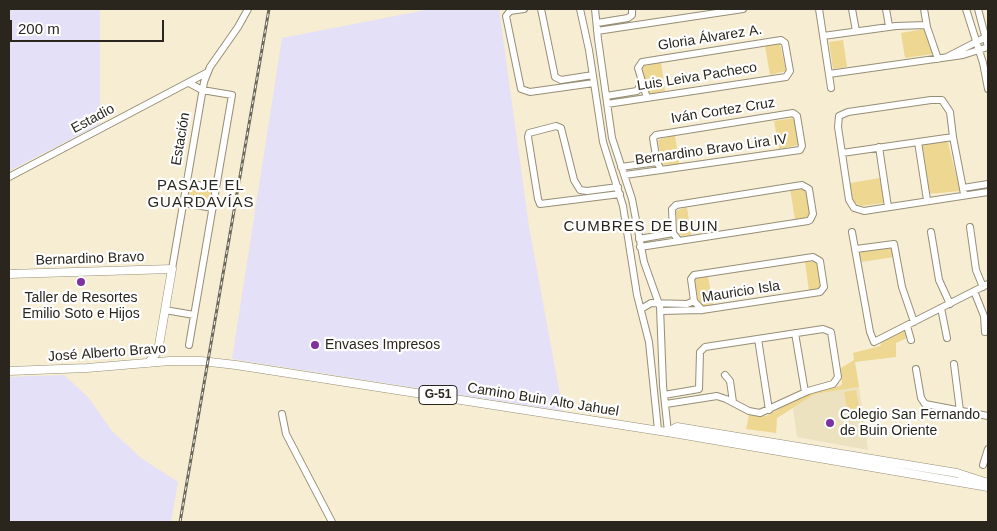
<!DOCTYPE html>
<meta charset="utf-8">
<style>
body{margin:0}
#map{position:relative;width:997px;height:531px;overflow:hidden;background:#f6edd3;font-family:Helvetica,sans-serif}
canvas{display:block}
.frame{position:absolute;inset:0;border:10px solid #2a261d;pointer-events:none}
.scale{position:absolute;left:10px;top:20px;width:154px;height:22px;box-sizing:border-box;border:2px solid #2a261d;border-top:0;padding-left:6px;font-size:15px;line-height:18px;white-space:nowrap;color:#2a261d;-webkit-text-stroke:4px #fff;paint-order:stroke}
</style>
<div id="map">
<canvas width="997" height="531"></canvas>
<div class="frame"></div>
<div class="scale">200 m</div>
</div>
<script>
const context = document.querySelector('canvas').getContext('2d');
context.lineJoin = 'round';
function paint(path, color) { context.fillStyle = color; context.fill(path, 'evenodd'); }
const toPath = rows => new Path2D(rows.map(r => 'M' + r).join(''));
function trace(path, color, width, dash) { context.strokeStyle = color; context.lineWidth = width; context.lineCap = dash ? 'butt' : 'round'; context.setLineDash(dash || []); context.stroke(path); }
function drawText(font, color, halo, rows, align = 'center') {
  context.font = font + ' Helvetica,sans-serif'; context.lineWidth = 4.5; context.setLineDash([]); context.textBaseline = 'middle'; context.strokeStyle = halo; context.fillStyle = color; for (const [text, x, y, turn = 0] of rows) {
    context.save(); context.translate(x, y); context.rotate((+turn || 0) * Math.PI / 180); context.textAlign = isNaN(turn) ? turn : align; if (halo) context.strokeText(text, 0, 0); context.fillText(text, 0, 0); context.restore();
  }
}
paint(toPath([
 [9,9,100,9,100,124,9,171],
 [431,9,499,9,529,227,563,411,232,359,282,38],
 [64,375,88,397,112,431,141,458,178,482,171,522,9,522,9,377]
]), '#e3e0f7');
paint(toPath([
 [859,387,868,450,797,437,793,408,815,394]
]), '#ece2c0');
paint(toPath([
 [924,29,933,54,905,58,901,33],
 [843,40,847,67,833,69,829,42],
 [780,44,786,71,770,75,765,46],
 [661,62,665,91,648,94,642,67],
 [794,118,798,145,779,149,774,121],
 [675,135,679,164,662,165,658,140],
 [947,139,960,191,928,194,920,142],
 [880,178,884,203,861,206,851,200,850,183],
 [190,186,212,190,210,205,188,199],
 [802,187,807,191,810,215,808,217,795,220,790,188],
 [687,207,691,235,682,236,679,234,676,211],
 [892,245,894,257,861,262,859,256,861,250],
 [815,261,817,262,821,288,809,291,805,262],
 [708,276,713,305,704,306,699,302,694,281,697,277],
 [905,329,909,337,896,343,896,357,855,362,859,387,815,394,777,418,776,433,746,429,749,415,766,416,806,394,840,386,842,384,841,368,854,360,853,353,880,346,883,340],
 [856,390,860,411,848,413,844,392]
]), '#eed790');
const minor = toPath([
 [524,9,510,11,506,16,521,89,530,92,594,83],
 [541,9,555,77,561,80,593,75],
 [580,9,589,50,603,142,623,206,637,295,649,342,658,430],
 [595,9,598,39,612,138,632,199,644,262,660,307,663,386,668,432],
 [819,9,831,88],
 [852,9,856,31],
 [886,9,889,26],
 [924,9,927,27,938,59],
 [966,9,983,63,988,89],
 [978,9,988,47],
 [597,23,628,18,632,15,632,9],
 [597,31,743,9],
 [823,36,896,26,926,25],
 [947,57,986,37],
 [829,74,963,55,988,47],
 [606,96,637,91,641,84],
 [607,104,786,77,790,71,785,43,781,40,642,62,638,68,647,98],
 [918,142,927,200],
 [879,147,888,207],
 [842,153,953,137],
 [621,167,657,162],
 [625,175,661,170,800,150,802,146,797,116,793,113,656,135,653,138,657,162,661,170],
 [9,177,208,72],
 [186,183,216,188],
 [618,187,587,191,580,190,574,180,561,128,556,126,529,133,528,137,538,199,540,204,620,194],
 [963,188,988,184],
 [964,194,953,137,950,112,942,100,931,100,848,112,839,116,838,127,849,200,854,208,864,211,988,192],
 [183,203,213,208],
 [970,227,976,270,983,287],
 [852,232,870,332,874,342,988,284],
 [931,232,939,280,950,304],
 [639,239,673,233],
 [640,247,679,241,808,221,810,220,813,214,809,189,802,185,676,205,672,209,673,233,679,241],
 [856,249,894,244,902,287,914,322],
 [172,269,204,82,210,67,238,27,248,9],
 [974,291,984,316,985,332],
 [941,308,947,338],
 [641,309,651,303,687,304,694,301],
 [165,310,194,315],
 [661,311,702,310,820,292,824,287,820,261,813,257,694,275,691,279,694,301,702,310],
 [907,326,911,340],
 [795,333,805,392],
 [758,339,769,410],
 [189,345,232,95,202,90,189,83],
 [954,364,960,411],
 [916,369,921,398,925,404,988,416],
 [725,375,730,381,733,402],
 [664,395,699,389,700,352,705,347,823,329,831,332,838,377,833,384,808,391,760,413,749,411,726,399,717,396,666,404],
 [282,414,286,434,332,522],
 [983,465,988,449]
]);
const major = toPath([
 [9,274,172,269,158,351,148,363],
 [9,371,87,368,170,361,201,361,236,365,673,433,988,487],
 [668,432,677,427,957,473,988,483]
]);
trace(minor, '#968e76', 8);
trace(major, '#968e76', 9);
trace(minor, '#fff', 6);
trace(major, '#fff', 8);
const rail = toPath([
 [180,522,269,9]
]);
trace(rail, '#6d6859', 3);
trace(rail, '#fff', 1, [4]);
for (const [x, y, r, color] of [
 [81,282,5,"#7f30a1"],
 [315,345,5,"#7f30a1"],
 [830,423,5,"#7f30a1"]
]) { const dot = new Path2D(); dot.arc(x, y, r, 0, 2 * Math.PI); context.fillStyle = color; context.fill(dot); trace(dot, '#fff', 2); }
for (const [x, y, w] of [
 [438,395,38]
]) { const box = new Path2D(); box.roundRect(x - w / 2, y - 9.5, w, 19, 4); context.fillStyle = '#fff'; context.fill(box); trace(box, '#2a261d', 1); }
drawText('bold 12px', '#2a261d', null, [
 ["G-51",438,395]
]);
drawText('14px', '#2a261d', '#fff', [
 ["Gloria Álvarez A.",710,38,-9],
 ["Luis Leiva Pacheco",697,77,-9],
 ["Iván Cortez Cruz",723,111,-9],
 ["Estadio",93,119,-28],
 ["Estación",181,139,-80],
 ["Bernardino Bravo Lira IV",711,150,-8],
 ["Bernardino Bravo",90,259,-2],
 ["Mauricio Isla",741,292,-9],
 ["José Alberto Bravo",107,353,-4],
 ["Camino Buin Alto Jahuel",543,400,9]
]);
drawText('14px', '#2a261d', '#fff', [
 ["Taller de Resortes",81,298,"center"],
 ["Emilio Soto e Hijos",81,314,"center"],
 ["Envases Impresos",325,345],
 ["Colegio San Fernando",840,415],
 ["de Buin Oriente",840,431]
], 'left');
context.letterSpacing = '1px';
drawText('15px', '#2a261d', '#fff', [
 ["PASAJE EL",201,186],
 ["GUARDAVÍAS",201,203],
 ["CUMBRES DE BUIN",641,227]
]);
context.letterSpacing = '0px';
</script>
